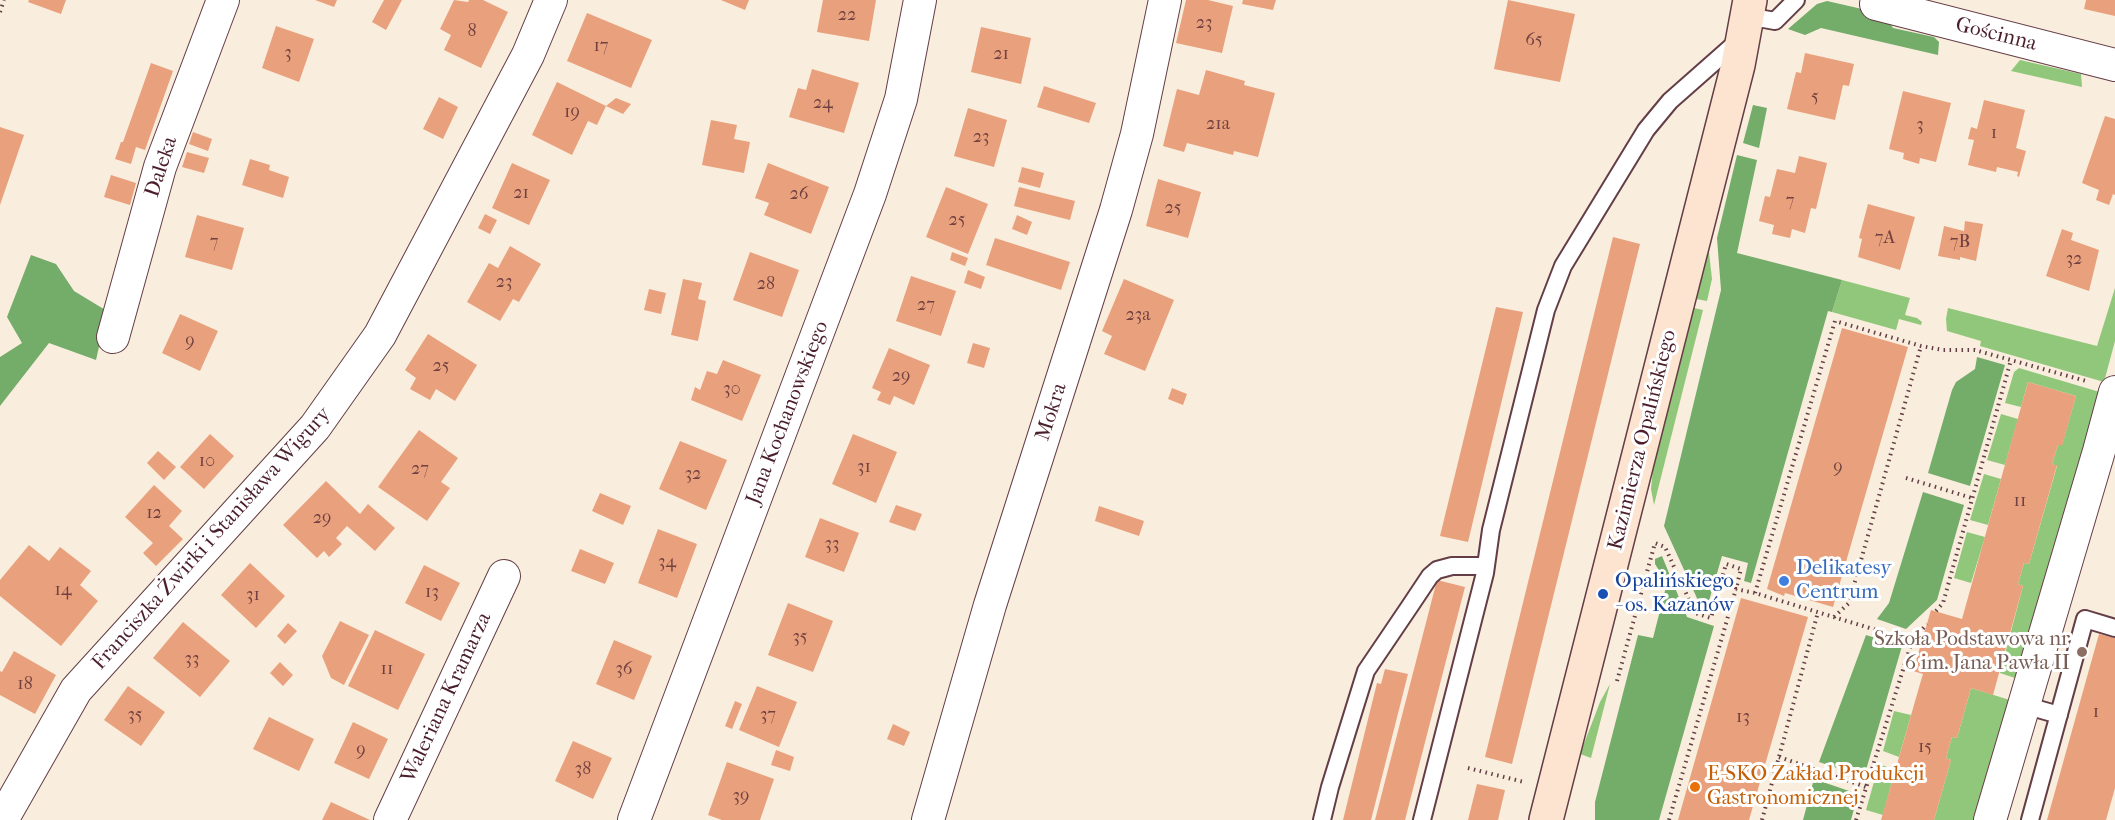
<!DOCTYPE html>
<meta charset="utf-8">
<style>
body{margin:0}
canvas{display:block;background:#f9eddd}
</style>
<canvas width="2115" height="820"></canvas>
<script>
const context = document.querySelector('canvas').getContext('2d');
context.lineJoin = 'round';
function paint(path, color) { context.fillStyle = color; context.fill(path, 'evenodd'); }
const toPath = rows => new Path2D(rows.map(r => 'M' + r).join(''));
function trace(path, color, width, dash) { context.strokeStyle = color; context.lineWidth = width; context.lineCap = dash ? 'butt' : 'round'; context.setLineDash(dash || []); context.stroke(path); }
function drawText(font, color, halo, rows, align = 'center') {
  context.font = font + ' "IM FELL French Canon",serif'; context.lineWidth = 6; context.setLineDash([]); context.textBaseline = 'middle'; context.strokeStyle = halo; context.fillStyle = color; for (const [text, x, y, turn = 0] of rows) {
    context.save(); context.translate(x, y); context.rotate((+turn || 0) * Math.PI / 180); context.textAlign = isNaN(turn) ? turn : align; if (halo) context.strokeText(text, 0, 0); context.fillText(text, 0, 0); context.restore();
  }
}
paint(toPath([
 [2020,60,2081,74,2082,87,2011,71],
 [1709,252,1712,279,1707,301,1696,299,1706,254],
 [1842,280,1910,298,1905,315,1917,318,1922,322,1921,325,1899,319,1896,330,1832,312],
 [2115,288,2115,341,2104,382,1980,346,1981,341,1947,331,1946,319,1948,308,2097,346],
 [1694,308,1703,310,1654,505,1651,489,1653,468],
 [2019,368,2103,393,2018,679,2000,673,2023,586,2018,584,2024,563,2029,564,2057,466,2052,464,2058,445,2062,445,2076,396,2028,382,2021,407,2005,403,2014,372],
 [2001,414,2018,419,2005,465,1987,460],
 [1984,474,2001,479,1988,525,1970,520],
 [1967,532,1985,537,1971,583,1954,578],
 [1610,684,1591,758,1580,754,1600,702],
 [1971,688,2013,701,1981,820,1934,820,1951,760,1946,758,1952,737,1957,738],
 [1894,711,1911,715,1899,757,1883,751],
 [1879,764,1895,770,1883,815,1866,810]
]), '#91c77a');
paint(toPath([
 [1827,1,1884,14,1893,28,1934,37,1939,42,1938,55,1821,28,1805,35,1788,29,1817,4],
 [1753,105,1767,108,1759,148,1743,143],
 [1737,155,1757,160,1737,253,1842,280,1832,312,1828,311,1751,583,1744,581,1748,563,1722,556,1709,601,1701,607,1664,526,1721,290,1717,238],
 [31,255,56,264,74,291,107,311,96,360,49,343,0,406,0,357,22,343,7,317],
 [1977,357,2005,365,1970,486,1928,473,1952,390,1956,382,1975,369],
 [1923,492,1964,505,1937,600,1906,629,1877,619,1889,603],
 [1662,556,1687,617,1714,626,1659,820,1595,820,1595,802,1638,635,1653,638,1667,583,1655,564,1655,559],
 [1866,635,1902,646,1864,777,1819,762],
 [1814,779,1858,794,1851,820,1803,820]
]), '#74ac6a');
paint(toPath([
 [29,0,66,0,61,14,28,2],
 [315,0,337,0,334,7],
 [384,0,402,0,386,30,372,22],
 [454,0,468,2,469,0,483,0,508,12,481,68,444,50,451,35,440,29],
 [721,0,749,0,745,10],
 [823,0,876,0,869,41,817,32],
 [1186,0,1208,0,1233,6,1222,53,1176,43],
 [1243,0,1276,0,1273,10,1242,4],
 [1508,0,1575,14,1560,82,1494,69],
 [2086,0,2115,0,2115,16,2084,9],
 [587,13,652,40,631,88,567,61],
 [276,26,314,39,299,82,262,68],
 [981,27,1031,38,1021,84,971,72],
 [1805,53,1854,64,1849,86,1843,85,1835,120,1787,109,1796,72,1801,73],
 [151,63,173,71,145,150,136,147,131,164,115,159,121,142,123,142],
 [812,69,859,83,844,133,789,117,798,88,806,90],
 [1206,70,1245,81,1244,85,1275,93,1258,157,1234,151,1233,155,1187,143,1184,152,1163,146,1177,89,1199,95],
 [557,82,606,106,597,125,588,121,572,155,532,135],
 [1044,86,1096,103,1089,123,1037,107],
 [1903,91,1951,103,1936,162,1920,158,1919,164,1903,159,1904,153,1889,149],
 [439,97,458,107,443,139,423,129],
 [616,98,631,104,623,114,606,106],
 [1984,100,2025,110,2016,148,2026,151,2019,177,2017,176,2018,172,1997,167,1996,172,1968,165,1974,140,1968,139,1971,127,1977,129],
 [968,108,1007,120,994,167,954,156],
 [2105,116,2115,119,2115,195,2113,194,2109,205,2096,200,2099,190,2082,183],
 [711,120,737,125,734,139,750,142,744,173,702,165],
 [0,127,24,135,0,205],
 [193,132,212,139,208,151,189,144],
 [187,152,209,158,204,173,182,167],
 [1799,156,1827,163,1816,209,1811,208,1805,233,1792,229,1790,238,1772,234,1774,225,1759,221,1765,196,1770,197,1777,169,1795,173],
 [250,159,270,165,269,170,289,177,283,198,242,185],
 [512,163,550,180,529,225,492,208],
 [768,163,829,187,811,234,764,215,769,203,755,198],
 [1022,167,1044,173,1040,188,1018,182],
 [111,175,136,183,130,205,104,197],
 [1158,179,1201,192,1188,238,1146,226],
 [946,187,988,204,968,254,926,237],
 [1019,187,1075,201,1070,220,1014,206],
 [1868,204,1915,217,1900,270,1858,257,1862,239,1859,238],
 [485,214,497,220,490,234,478,228],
 [197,215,244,228,232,270,185,257],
 [1017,215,1032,222,1027,235,1012,229],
 [1965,221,1983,224,1976,261,1960,257,1960,260,1938,256,1944,226,1964,231],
 [2062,229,2073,233,2071,240,2099,250,2089,291,2046,276],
 [1613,237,1640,244,1512,764,1485,757],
 [995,238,1070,262,1061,290,986,265],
 [510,246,541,264,519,302,513,299,500,321,467,302,489,263,498,268],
 [750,252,799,270,782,317,733,300],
 [952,252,968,258,965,266,950,260],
 [968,270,985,277,981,289,964,283],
 [911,276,956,291,941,336,896,321],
 [683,279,702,283,698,299,706,301,698,341,671,335],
 [1124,279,1174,300,1145,371,1104,354,1112,336,1102,331],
 [649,289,666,293,661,314,644,310],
 [1496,307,1523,312,1468,542,1440,536],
 [180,314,218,331,200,371,162,353],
 [1842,328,1908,347,1833,607,1785,593,1784,596,1767,589],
 [428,334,477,365,455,401,436,389,430,400,410,389,416,378,405,370],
 [973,343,990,348,984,368,967,363],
 [889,348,930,365,914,405,894,396,890,405,877,400,881,392,872,388],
 [723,360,761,375,742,421,691,400,695,387,700,390,707,371,717,374],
 [2028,382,2076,396,2062,446,2058,445,2052,464,2057,465,2029,564,2024,563,2018,584,2023,586,1993,695,1971,688,1957,738,1952,737,1946,758,1951,760,1934,820,1881,820,1922,677,1923,674,1913,671,1931,610,1962,619],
 [1172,388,1187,394,1183,405,1168,399],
 [419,430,458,458,441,482,450,488,427,521,378,487],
 [210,434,234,456,204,489,180,467],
 [853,434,897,452,876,503,832,484],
 [680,441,727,460,706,510,659,489],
 [158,451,176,467,164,480,147,463],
 [326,481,360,514,368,504,395,528,375,551,347,526,336,538,342,544,329,557,324,551,317,558,283,525],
 [154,485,182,511,169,526,183,539,156,566,143,553,153,543,125,517],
 [600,493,631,506,623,525,592,511],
 [896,505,922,514,915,531,889,522],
 [1099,506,1144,521,1139,536,1095,521],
 [820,518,859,533,844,572,805,557],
 [658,529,697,544,677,598,638,583],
 [29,545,49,561,60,547,91,571,80,585,98,601,61,646,0,596,0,580],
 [580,549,614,563,605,584,571,571],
 [250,563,285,596,256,628,221,595],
 [424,565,460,583,441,621,405,603],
 [1437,580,1465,587,1405,820,1375,820],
 [1741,598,1808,617,1749,820,1678,820],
 [788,603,833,621,813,672,768,655],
 [340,621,369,635,344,685,331,678,322,656],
 [183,622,230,661,200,697,153,658],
 [288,623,297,631,285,644,277,636],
 [375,630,425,654,398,710,348,686],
 [2099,634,2115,638,2115,788,2106,820,2047,820],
 [614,640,652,656,634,700,596,684],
 [14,651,56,675,35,714,0,695,0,671,2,672],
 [280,662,293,675,283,686,270,673],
 [1385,669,1408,674,1371,820,1343,820,1377,683,1381,684],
 [128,686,165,712,141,746,104,720],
 [757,686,797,702,779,747,739,730],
 [735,701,742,704,732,729,725,726],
 [269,717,314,739,299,771,253,749],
 [353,722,388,739,369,779,334,763],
 [893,724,910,732,904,746,887,739],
 [573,741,612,758,593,799,555,781],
 [776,750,794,757,790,771,771,765],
 [727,762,774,779,760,820,722,820,708,815],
 [1477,784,1505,790,1498,820,1468,820],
 [331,802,370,820,322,820]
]), '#e9a17d');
const lane = toPath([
 [1747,16,1775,21,1796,0],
 [2024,705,2059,715],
 [1322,820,1330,787,1366,671,1410,606,1430,576,1437,570,1452,566,1486,566],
 [1422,820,1485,573,1491,530,1546,310,1563,266,1646,130,1670,101,1738,41],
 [2030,820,2085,619,2115,628]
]);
const street = toPath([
 [1876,4,2115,65],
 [113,337,160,167,223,0],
 [2,820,76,690,315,427,380,335,528,55,551,0],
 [390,820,504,576],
 [634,820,870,194,901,99,920,0],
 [928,820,990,605,1116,210,1137,134,1165,0],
 [1990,820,2099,451,2115,392]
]);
const secondary = toPath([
 [1546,820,1738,65,1750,0]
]);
trace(lane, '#643e46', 20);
trace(street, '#643e46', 34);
trace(secondary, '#643e46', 36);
trace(toPath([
 [0,12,4,0],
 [1906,478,1972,498],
 [1755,593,1835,321,1921,346,1943,350,1975,350,2086,381],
 [1936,611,1943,603,2011,360],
 [1834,617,1849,603,1921,346],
 [1908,655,1917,658],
 [1617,681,1655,543,1665,547,1695,613,1711,618,1726,564,1741,569,1736,589],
 [1779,757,1866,787],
 [1468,768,1524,782],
 [1669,820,1736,589,1755,593,1912,641],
 [1762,820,1818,612],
 [1856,820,1912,641,1927,624]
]), '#643e46', 4, [1.5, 4.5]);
trace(lane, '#fff', 16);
trace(street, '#fff', 32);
trace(secondary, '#fde4d1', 33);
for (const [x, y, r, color] of [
 [1784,581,6,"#3f7fe0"],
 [1603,594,6,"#1a4fb4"],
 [2082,652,6,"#8d6e63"],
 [1695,787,6,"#e8710a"]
]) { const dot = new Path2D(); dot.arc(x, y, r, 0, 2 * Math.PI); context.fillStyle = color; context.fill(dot); trace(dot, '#fff', 2); }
drawText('18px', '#724040', null, [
 ["22",847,16],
 ["23",1204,24],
 ["8",472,32],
 ["65",1534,41],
 ["17",601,47],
 ["3",288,54],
 ["21",1001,55],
 ["5",1815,98],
 ["24",823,104],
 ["19",572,113],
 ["21a",1218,125],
 ["3",1920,126],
 ["1",1994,134],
 ["23",981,138],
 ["21",521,194],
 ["26",799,195],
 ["7",1790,202],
 ["25",1173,209],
 ["25",957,221],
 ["7A",1885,239],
 ["7",214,243],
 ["7B",1960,243],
 ["32",2074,260],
 ["23",504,283],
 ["28",766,285],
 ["27",926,306],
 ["23a",1138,316],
 ["9",190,342],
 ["25",441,367],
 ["29",901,377],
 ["30",732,390],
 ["10",207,462],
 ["31",864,468],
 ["9",1838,468],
 ["27",420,470],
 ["32",693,475],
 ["11",2020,502],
 ["12",154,514],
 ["29",322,519],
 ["33",832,545],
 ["34",667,563],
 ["14",63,591],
 ["13",432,593],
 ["31",253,596],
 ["35",800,638],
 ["33",192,660],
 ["11",387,670],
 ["36",624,670],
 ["18",25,685],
 ["1",2096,713],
 ["35",135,716],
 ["37",768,716],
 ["13",1743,718],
 ["15",1925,748],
 ["9",361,751],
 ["38",583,770],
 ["39",741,797]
]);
drawText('21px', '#4a1f2b', '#fff', [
 ["Gościnna",1996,35,14],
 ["Daleka",162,167,-72],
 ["Mokra",1052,412,-72],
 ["Jana Kochanowskiego",788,413,-69],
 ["Kazimierza Opalińskiego",1643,440,-76],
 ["Franciszka Żwirki i Stanisława Wigury",212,539,-48],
 ["Waleriana Kramarza",447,698,-65]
]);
drawText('21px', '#366cbe', '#fff', [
 ["Delikatesy",1796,569],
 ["Centrum",1796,593]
], 'left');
drawText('21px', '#164399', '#fff', [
 ["Opalińskiego",1615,582],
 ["- os. Kazanów",1615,606]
], 'left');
drawText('21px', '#785e54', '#fff', [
 ["Szkoła Podstawowa nr",2070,640],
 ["6 im. Jana Pawła II",2070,664]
], 'right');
drawText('21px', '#c56008', '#fff', [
 ["E-SKO Zakład Produkcji",1707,775],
 ["Gastronomicznej",1707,799]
], 'left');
</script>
